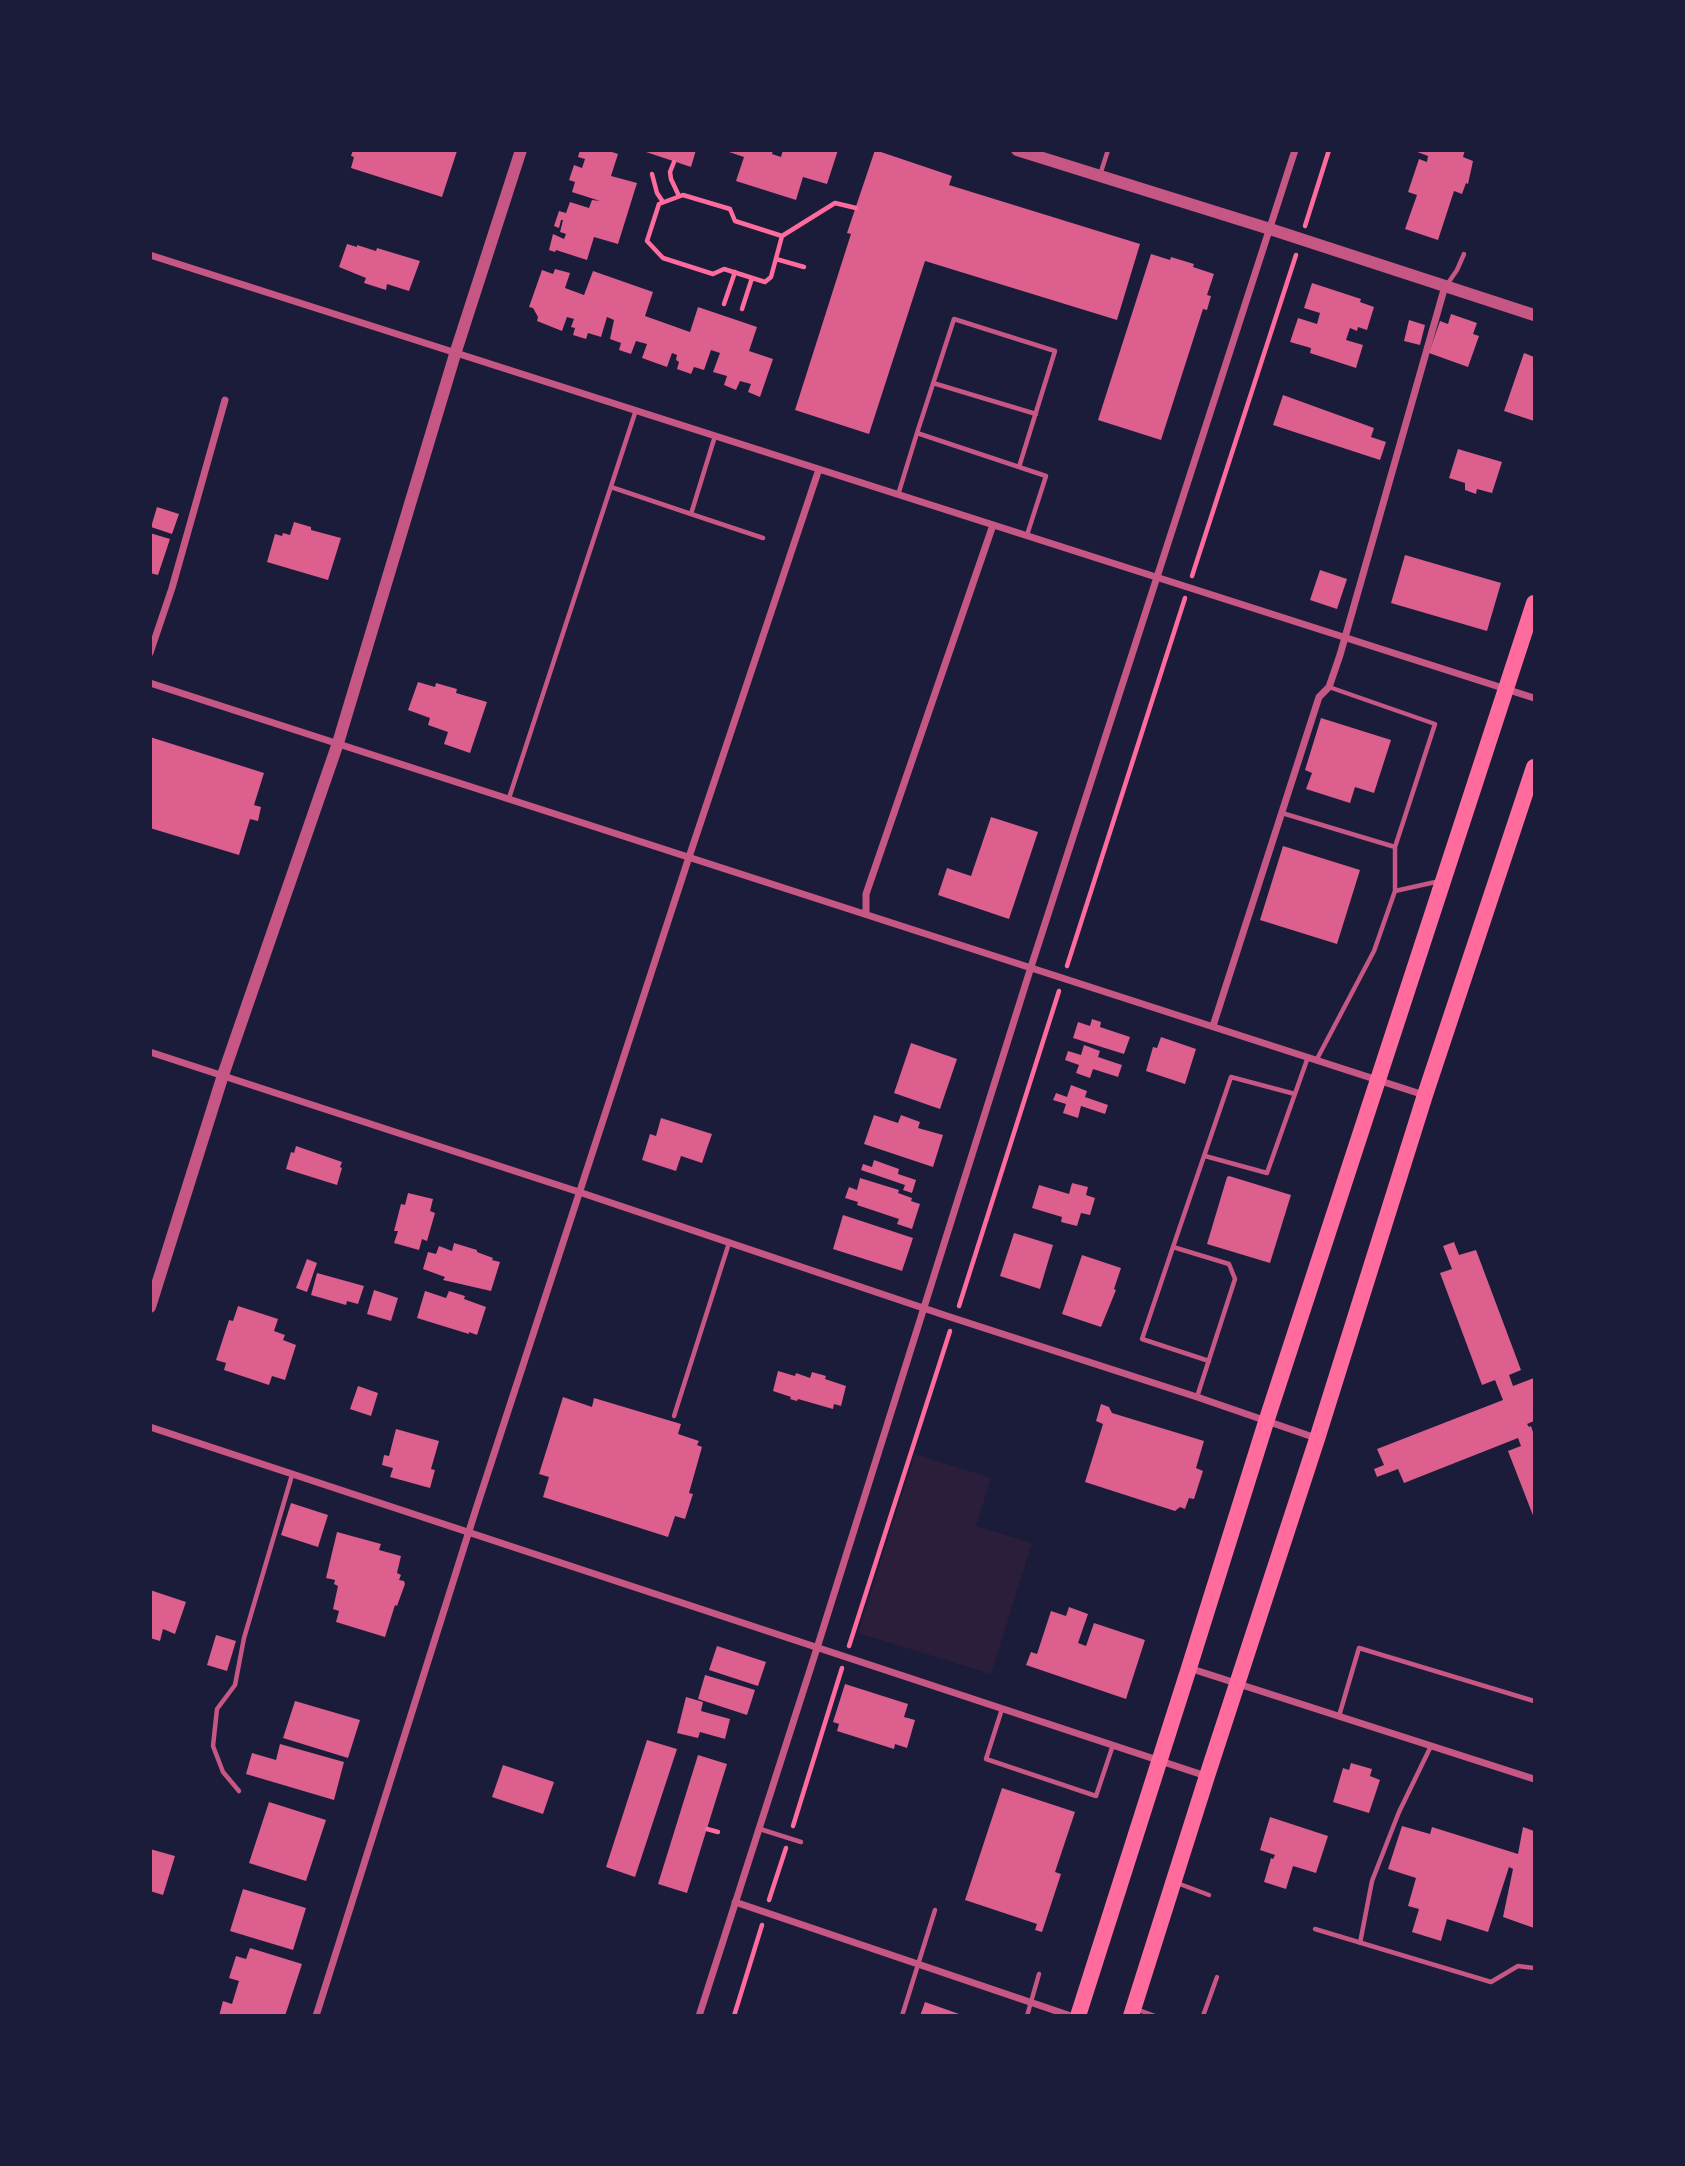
<!DOCTYPE html>
<style>
body{margin:0}
#map{position:relative;width:1685px;height:2166px;overflow:hidden;background:#1b1b3a;font-family:"Varela Round",sans-serif}
canvas{display:block}
.frame{position:absolute;inset:0;border:152px solid #1b1b3a;pointer-events:none}
</style>
<div id="map">
<canvas width="1685" height="2166"></canvas>
<div class="frame"></div>
</div>
<script>
const context = document.querySelector('canvas').getContext('2d');
context.lineJoin = 'round';
function paint(path, color) { context.fillStyle = color; context.fill(path, 'evenodd'); }
const toPath = rows => new Path2D(rows.map(r => 'M' + r).join(''));
function trace(path, color, width, dash) { context.strokeStyle = color; context.lineWidth = width; context.lineCap = dash ? 'butt' : 'round'; context.setLineDash(dash || []); context.stroke(path); }
paint(toPath([
 [915,1454,991,1478,976,1526,1032,1543,991,1674,858,1633]
]), '#2a1e3b');
paint(toPath([
 [353,150,454,150,457,151,442,197,351,168,354,157,351,156],
 [580,150,606,150,618,154,611,176,637,183,618,244,594,237,587,260,556,250,555,252,549,250,553,234,564,239,566,234,560,232,563,220,561,220,559,228,554,226,559,211,566,213,570,202,589,208,592,200,600,201,572,192,575,182,569,180,574,165,582,168,585,159,578,157],
 [640,150,696,150,691,167],
 [773,150,772,154,781,157,783,150,838,150,827,184,803,177,796,200,736,181,744,157,726,151],
 [875,150,952,176,949,185,1140,244,1117,320,925,261,869,434,795,410,850,237,851,234,847,233],
 [1412,150,1465,150,1463,157,1473,161,1468,184,1466,183,1462,194,1454,191,1438,240,1405,229,1417,195,1408,192,1419,159,1427,162,1428,156],
 [347,244,357,247,357,245,376,251,377,248,420,261,409,291,387,284,386,290,364,283,366,278,339,267],
 [1151,254,1170,260,1171,257,1194,264,1193,267,1214,274,1207,295,1211,296,1207,310,1203,309,1161,440,1098,420],
 [555,269,570,273,565,288,584,295,593,271,653,292,645,316,690,332,698,307,757,327,749,351,773,359,760,397,748,392,751,384,740,381,736,390,724,385,727,376,713,372,720,353,711,350,704,370,694,367,691,374,677,369,679,362,676,360,677,355,672,353,667,367,642,358,647,344,636,341,631,354,619,350,621,343,610,339,614,320,607,317,601,337,588,333,586,339,573,335,575,328,571,327,574,319,567,317,562,331,537,321,538,317,533,308,529,307,542,270,553,274],
 [1312,283,1361,299,1360,302,1374,307,1367,330,1358,327,1357,331,1350,328,1346,340,1363,345,1356,368,1310,353,1311,348,1290,342,1298,318,1317,324,1320,313,1304,308],
 [1451,314,1477,323,1473,334,1479,336,1468,367,1429,353,1440,321,1448,324],
 [1409,320,1425,325,1420,345,1404,341],
 [1524,353,1534,357,1534,421,1504,411],
 [1283,395,1374,428,1371,437,1386,442,1380,460,1273,425],
 [1458,449,1502,462,1492,493,1477,489,1476,494,1465,490,1465,483,1449,478],
 [157,507,179,514,172,534,151,527],
 [294,522,311,527,311,530,341,538,328,580,267,562,275,534,282,536,283,533,290,535],
 [150,533,170,539,158,575,150,573],
 [1405,555,1501,583,1487,631,1391,603],
 [1320,570,1347,579,1337,609,1310,600],
 [418,682,435,687,436,683,457,689,456,693,487,702,470,753,444,744,448,732,428,725,430,718,408,710],
 [1321,718,1391,740,1374,793,1355,787,1350,803,1306,789,1312,773,1305,770],
 [150,737,264,773,254,805,261,807,258,821,250,819,239,855,150,828],
 [991,817,1038,832,1009,919,938,895,947,868,971,876],
 [1283,846,1360,870,1337,944,1260,920],
 [1092,1019,1101,1022,1100,1027,1130,1037,1124,1054,1073,1038,1078,1022,1090,1026],
 [1161,1037,1196,1049,1185,1084,1146,1071,1153,1047,1157,1048],
 [911,1043,957,1059,940,1109,894,1093],
 [1084,1045,1100,1051,1098,1057,1122,1065,1118,1077,1093,1069,1090,1078,1076,1073,1079,1065,1065,1060,1068,1051,1081,1055],
 [1071,1085,1087,1091,1085,1097,1108,1105,1105,1114,1081,1106,1078,1118,1063,1113,1066,1104,1053,1100,1056,1093,1067,1097],
 [874,1115,898,1123,901,1115,920,1122,918,1128,943,1135,933,1167,864,1144],
 [661,1118,712,1134,702,1163,681,1156,676,1171,642,1160,650,1134,656,1136],
 [296,1146,342,1162,340,1167,342,1168,337,1185,286,1169,291,1152,294,1153],
 [874,1160,899,1169,898,1174,916,1180,912,1193,903,1190,905,1185,861,1170,863,1164,872,1167],
 [1229,1176,1291,1195,1270,1263,1207,1244,1227,1177],
 [860,1178,899,1190,898,1193,912,1198,911,1201,920,1204,912,1229,897,1224,899,1219,857,1205,858,1202,845,1198,849,1187,857,1190],
 [1072,1183,1088,1187,1086,1195,1095,1198,1090,1215,1081,1213,1077,1226,1061,1222,1062,1217,1032,1208,1039,1185,1069,1194],
 [408,1193,433,1199,430,1211,435,1213,427,1241,422,1239,419,1250,394,1243,398,1231,394,1231,401,1204,405,1205],
 [843,1215,913,1238,902,1271,833,1249],
 [1014,1233,1053,1245,1040,1289,1000,1276],
 [1454,1242,1459,1255,1476,1250,1521,1370,1509,1375,1513,1386,1534,1378,1534,1421,1527,1424,1529,1427,1531,1426,1534,1435,1534,1518,1508,1451,1521,1446,1518,1438,1404,1483,1398,1469,1377,1477,1374,1469,1384,1465,1377,1449,1503,1400,1495,1380,1482,1385,1440,1273,1452,1269,1443,1246],
 [454,1243,477,1250,477,1252,493,1258,492,1260,500,1262,491,1291,443,1280,445,1277,423,1269,428,1252,436,1254,439,1246,452,1251],
 [1082,1255,1121,1268,1114,1289,1116,1290,1101,1327,1062,1314],
 [307,1259,317,1263,307,1292,296,1288],
 [317,1273,364,1286,358,1304,347,1301,346,1305,311,1295],
 [374,1290,398,1298,391,1321,367,1314],
 [425,1291,446,1298,449,1291,465,1296,464,1299,486,1307,477,1335,469,1332,469,1334,417,1318],
 [238,1306,278,1319,274,1331,285,1335,283,1340,296,1345,285,1380,272,1376,269,1385,224,1370,226,1363,216,1360,229,1320,233,1321],
 [778,1371,795,1376,796,1373,810,1378,812,1372,826,1376,825,1379,846,1386,841,1406,834,1404,833,1409,798,1399,797,1401,790,1399,791,1397,773,1391],
 [358,1386,378,1393,371,1416,350,1409],
 [563,1397,592,1407,594,1398,681,1424,678,1434,699,1441,697,1445,702,1447,689,1493,693,1494,685,1519,675,1516,668,1537,543,1497,549,1477,539,1474],
 [1101,1404,1109,1407,1112,1413,1204,1441,1196,1468,1203,1471,1194,1499,1189,1498,1185,1509,1180,1507,1175,1511,1085,1482,1103,1424,1096,1421],
 [396,1429,439,1441,431,1469,435,1470,430,1488,390,1477,393,1468,382,1465,384,1455,389,1456],
 [291,1503,328,1515,318,1547,281,1535],
 [337,1532,381,1544,379,1550,401,1556,397,1573,401,1575,399,1580,404,1581,405,1584,397,1606,395,1605,385,1637,336,1622,339,1611,333,1609,338,1586,334,1584,335,1580,326,1578],
 [150,1590,186,1602,175,1634,163,1629,160,1641,150,1638],
 [1069,1607,1088,1614,1078,1643,1086,1646,1094,1623,1145,1640,1126,1699,1026,1665,1031,1652,1037,1654,1051,1611,1066,1616],
 [216,1635,236,1641,227,1671,207,1665],
 [717,1646,766,1662,758,1686,709,1670],
 [705,1675,755,1690,747,1715,698,1699],
 [845,1684,908,1704,904,1717,915,1720,907,1748,895,1744,894,1749,837,1731,839,1724,833,1722],
 [686,1697,703,1702,701,1711,730,1719,725,1739,700,1732,698,1738,677,1733],
 [295,1701,360,1720,348,1758,283,1738],
 [647,1740,677,1749,635,1877,606,1867],
 [280,1744,344,1762,334,1800,246,1774,252,1753,276,1760],
 [698,1755,727,1764,687,1893,658,1884],
 [1351,1763,1372,1769,1370,1776,1380,1780,1369,1813,1333,1802,1343,1768,1349,1770],
 [503,1765,554,1782,543,1814,492,1797],
 [1002,1788,1075,1812,1055,1872,1061,1874,1042,1932,1035,1930,1037,1924,965,1900],
 [269,1802,326,1820,306,1881,249,1863],
 [1270,1817,1328,1836,1316,1873,1293,1866,1286,1889,1264,1882,1271,1858,1273,1859,1275,1855,1260,1850],
 [1402,1826,1430,1834,1432,1827,1518,1854,1523,1827,1534,1831,1534,1928,1503,1917,1513,1869,1509,1867,1488,1932,1447,1919,1441,1941,1412,1932,1419,1909,1408,1906,1416,1878,1388,1869],
 [150,1849,175,1856,163,1895,150,1891],
 [243,1889,306,1908,293,1950,230,1931],
 [250,1948,302,1964,285,2016,219,2016,223,2001,232,2004,239,1981,229,1978,236,1956,246,1959],
 [925,2002,962,2015,962,2016,920,2016]
]), '#dd5f8e');
trace(toPath([
 [674,162,670,172,671,179,679,196],
 [652,174,657,193,663,202],
 [1305,226,1329,150],
 [782,236,771,277,765,282,724,269,713,274,663,258,647,241,659,204,683,195,730,209,735,221,782,236,835,203,856,208],
 [776,259,804,267],
 [724,304,735,272],
 [742,309,752,278],
 [1192,576,1296,255],
 [1067,966,1185,598],
 [959,1306,1059,991],
 [849,1646,950,1331],
 [793,1826,842,1668],
 [707,1829,718,1832],
 [769,1900,786,1848],
 [734,2016,762,1925]
]), '#ff6b9d', 4.5);
trace(toPath([
 [1100,175,1108,150],
 [1446,286,1457,270,1464,254],
 [933,383,1036,414],
 [917,433,954,319,1055,351,1019,467],
 [611,487,691,514,715,436],
 [898,495,917,433,1046,476,1027,535],
 [691,514,763,538],
 [509,798,636,410],
 [1282,813,1395,847],
 [1395,891,1440,881],
 [1317,1059,1374,951,1395,891,1395,847,1435,724,1329,687],
 [1205,1156,1267,1173,1308,1057],
 [1173,1247,1142,1339,1209,1361],
 [1197,1397,1235,1279,1229,1264,1173,1247,1231,1077,1295,1094],
 [674,1416,729,1243],
 [1002,1709,986,1759,1096,1796,1113,1745],
 [1339,1716,1359,1648,1534,1701],
 [239,1791,223,1772,213,1746,217,1709,235,1685,244,1638,292,1475],
 [760,1829,801,1842],
 [1177,1883,1209,1895],
 [1315,1929,1491,1982,1518,1966,1534,1968],
 [1360,1943,1372,1881,1399,1812,1431,1746],
 [1136,2009,1155,2016],
 [902,2016,935,1910],
 [1027,2016,1039,1974],
 [1203,2016,1217,1977]
]), '#c65784', 4.5);
trace(toPath([
 [150,255,1534,698],
 [150,653,172,588,225,400],
 [150,683,1424,1095],
 [866,914,866,894,993,525],
 [1213,1026,1319,697,1329,687,1340,655,1445,286],
 [150,1052,579,1192,947,1316,1197,1397,1316,1438],
 [150,1427,1206,1776],
 [1189,1668,1534,1779],
 [735,1902,1071,2016],
 [316,2016,476,1509,689,857,819,469],
 [699,2016,817,1648,1031,967,1295,150]
]), '#c65784', 7);
trace(toPath([
 [1017,150,1270,229,1534,315],
 [150,1307,223,1075,338,743,456,351,521,150]
]), '#c65784', 12);
trace(toPath([
 [1078,2016,1189,1668,1266,1422,1534,603],
 [1131,2016,1207,1776,1317,1439,1425,1095,1534,767]
]), '#ff6b9d', 16);
</script>
